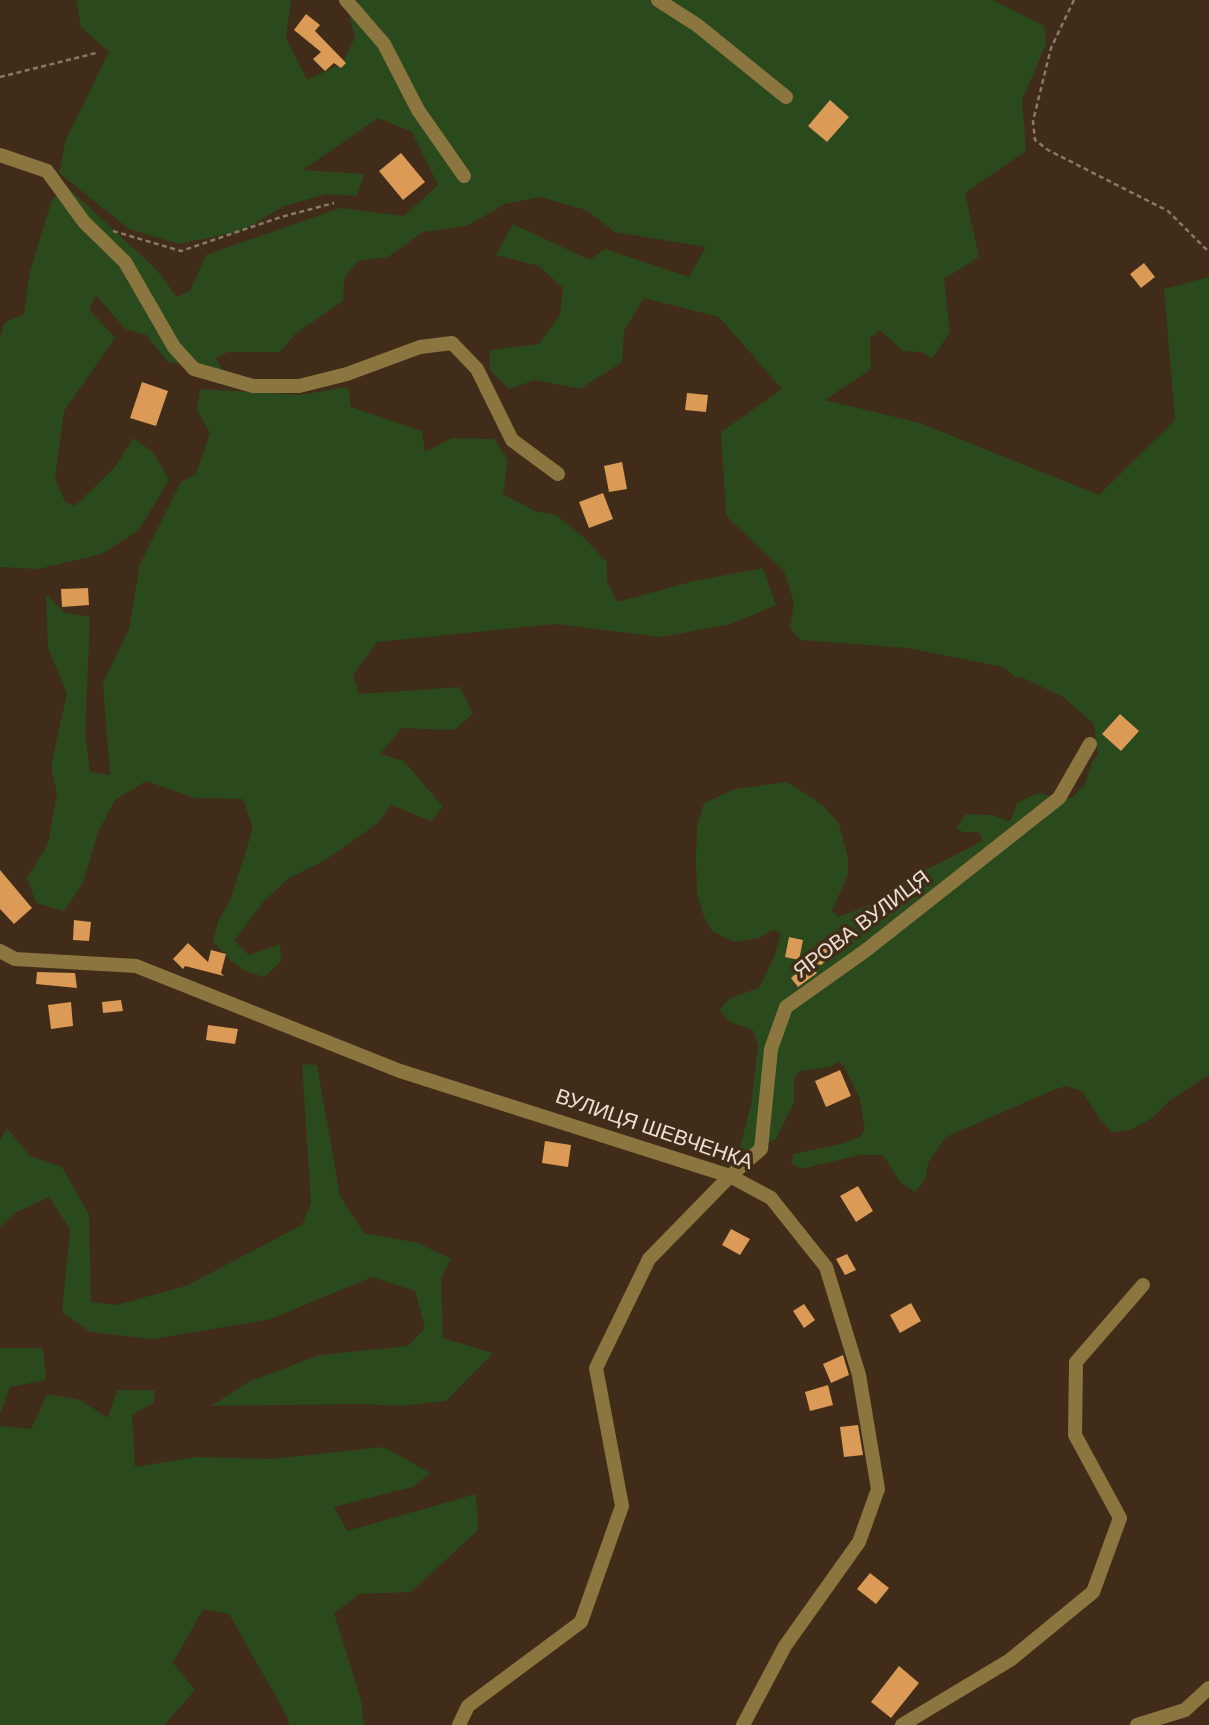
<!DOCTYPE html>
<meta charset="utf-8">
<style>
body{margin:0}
canvas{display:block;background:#402c18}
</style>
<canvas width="1209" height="1725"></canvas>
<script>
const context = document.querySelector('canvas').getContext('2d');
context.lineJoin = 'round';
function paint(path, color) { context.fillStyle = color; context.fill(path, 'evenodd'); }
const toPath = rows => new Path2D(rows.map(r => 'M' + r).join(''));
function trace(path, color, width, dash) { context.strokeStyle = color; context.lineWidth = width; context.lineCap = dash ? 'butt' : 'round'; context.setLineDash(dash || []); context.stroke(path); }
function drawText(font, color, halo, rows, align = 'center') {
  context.font = font + ' Helvetica,sans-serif'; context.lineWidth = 7; context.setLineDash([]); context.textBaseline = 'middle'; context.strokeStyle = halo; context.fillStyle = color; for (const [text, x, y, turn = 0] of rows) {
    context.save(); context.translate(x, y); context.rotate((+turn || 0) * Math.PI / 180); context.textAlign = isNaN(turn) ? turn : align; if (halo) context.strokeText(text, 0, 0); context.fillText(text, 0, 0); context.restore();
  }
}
paint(toPath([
 [76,0,291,0,286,38,307,80,343,63,355,37,350,18,359,0,993,0,1044,26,1046,44,1022,100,1026,151,965,193,979,257,944,279,950,332,932,359,922,352,903,351,880,330,870,338,871,369,825,400,920,423,1099,495,1175,420,1164,289,1209,277,1209,1075,1169,1101,1152,1118,1131,1130,1112,1132,1100,1119,1082,1091,1066,1086,1051,1091,946,1137,928,1163,925,1180,915,1192,900,1182,883,1155,860,1155,805,1168,797,1167,791,1162,794,1154,845,1143,861,1136,865,1129,859,1097,844,1066,838,1061,831,1067,800,1071,794,1077,794,1102,776,1139,747,1154,739,1152,751,1105,758,1046,753,1030,730,1022,719,1010,730,998,759,988,774,957,781,933,773,930,759,938,734,942,712,931,704,917,697,893,696,859,697,826,704,803,735,789,787,782,823,805,839,824,848,857,848,874,832,911,838,917,870,905,898,884,975,845,982,840,979,832,963,832,956,828,966,814,992,815,1008,821,1011,820,1017,803,1033,795,1041,793,1057,800,1073,797,1085,784,1093,760,1098,756,1094,724,1063,697,1019,676,1016,678,1003,667,907,648,800,640,790,628,794,603,784,571,726,516,721,432,782,389,719,317,644,298,624,331,622,362,580,389,535,380,509,389,490,370,490,350,539,344,560,315,563,288,539,266,496,255,513,224,590,260,605,249,689,277,706,247,615,232,586,210,541,197,505,204,467,226,423,232,388,257,358,261,344,278,343,301,295,334,280,352,228,352,215,358,225,373,168,362,146,335,125,329,96,295,89,309,115,338,64,411,55,478,65,502,75,506,116,466,133,438,154,453,169,480,139,530,102,554,38,569,0,567,0,339,4,323,24,314,30,271,52,200,66,186,155,268,177,297,190,291,206,255,340,208,404,216,438,185,412,132,378,118,303,170,364,174,357,196,327,194,284,206,242,231,179,244,129,229,59,173,66,139,109,52,81,27],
 [348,387,351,407,422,431,425,452,452,438,494,439,508,460,503,494,537,512,555,514,583,537,607,562,607,581,617,602,694,581,763,568,776,605,731,624,661,637,555,624,377,642,353,675,359,694,460,687,473,714,454,730,402,728,380,754,404,761,443,807,431,821,391,805,378,823,324,861,289,878,264,901,234,941,249,955,280,944,281,962,264,977,245,971,231,961,213,941,218,921,231,898,253,828,243,799,195,798,146,781,115,800,99,830,83,883,64,911,36,903,27,878,48,844,57,793,51,766,67,694,48,648,46,594,64,612,90,617,85,733,90,772,110,775,103,683,129,629,140,564,181,482,196,474,210,433,197,410,200,389,299,395],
 [302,1064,317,1065,340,1196,364,1233,418,1243,451,1259,441,1278,443,1338,493,1353,446,1401,400,1406,361,1404,211,1406,250,1381,320,1355,408,1346,425,1328,415,1291,372,1277,271,1319,153,1339,90,1332,62,1312,70,1229,49,1197,15,1213,0,1227,0,1140,7,1128,30,1156,62,1167,89,1215,91,1302,116,1305,186,1286,302,1225,311,1203],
 [0,1348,43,1348,46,1380,10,1387,0,1414],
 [117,1390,155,1390,154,1402,132,1415,135,1467,195,1457,271,1459,384,1447,430,1473,413,1487,334,1507,347,1531,476,1494,478,1530,411,1592,360,1594,334,1613,361,1700,364,1725,289,1725,288,1718,229,1614,203,1609,173,1663,195,1690,164,1725,0,1725,0,1426,31,1429,47,1394,80,1400,108,1418]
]), '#2a491c');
paint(toPath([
 [306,14,320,25,315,31,346,63,341,68,334,63,325,71,313,59,321,52,294,30],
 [830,100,849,117,827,142,808,126],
 [401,153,425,182,403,200,379,171],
 [1144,263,1155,277,1141,288,1130,274],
 [142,382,168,391,156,426,130,418],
 [687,393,708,395,706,412,685,410],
 [622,462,627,489,609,492,604,466],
 [603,493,613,519,589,528,579,502],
 [88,588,89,605,62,607,61,589],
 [1120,714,1139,731,1121,751,1102,734],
 [0,870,32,908,14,924,0,909],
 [74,920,91,922,89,941,73,940],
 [789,937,803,940,799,960,785,957],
 [831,938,840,949,821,965,804,961],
 [188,943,208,962,211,950,226,954,221,973,224,976,185,966,183,969,173,959],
 [808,963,817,973,798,987,791,978],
 [37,972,75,973,77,988,36,984],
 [121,1000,123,1011,103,1013,102,1002],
 [71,1002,73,1026,51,1029,48,1005],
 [208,1025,238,1029,235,1044,206,1040],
 [840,1070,851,1096,826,1107,815,1081],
 [545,1141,571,1145,568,1167,542,1163],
 [858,1186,873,1211,856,1222,840,1196],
 [731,1229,750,1239,740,1255,722,1245],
 [847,1254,856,1270,845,1275,836,1259],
 [911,1303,921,1321,900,1333,890,1315],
 [804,1304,815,1320,804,1328,793,1311],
 [843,1355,849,1375,831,1383,823,1364],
 [828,1385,833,1405,810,1411,805,1392],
 [858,1425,863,1455,844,1457,840,1427],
 [870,1573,889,1588,876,1604,857,1589],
 [899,1666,919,1683,891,1718,871,1702]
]), '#db9a56');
trace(toPath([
 [1074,0,1051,48,1033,121,1035,140,1048,150,1168,211,1209,252],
 [0,77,96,53],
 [113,231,181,251,281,217,334,203]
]), '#8a7968', 2.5, [5, 3.5]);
trace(toPath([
 [346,0,384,44,418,110,464,176],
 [658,0,697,25,786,97],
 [0,155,47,171,84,222,125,262,174,347,194,369,253,386,299,386,347,374,420,347,452,343,477,369,512,440,558,474],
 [0,951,15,959,136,966,400,1071,730,1176,771,1198,826,1267,859,1375,878,1489,859,1542,785,1646,743,1725],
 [459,1725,468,1706,581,1622,622,1506,596,1368,649,1259,730,1176,761,1149,771,1049,786,1007,865,951,1059,798,1090,744],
 [902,1725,1010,1660,1093,1592,1120,1518,1075,1435,1076,1362,1143,1285],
 [1137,1725,1185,1710,1209,1688]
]), '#8c763f', 14);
drawText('21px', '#ede0d3', '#402c18', [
 ["ЯРОВА ВУЛИЦЯ",862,925,-37],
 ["ВУЛИЦЯ ШЕВЧЕНКА",654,1130,19]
]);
</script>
